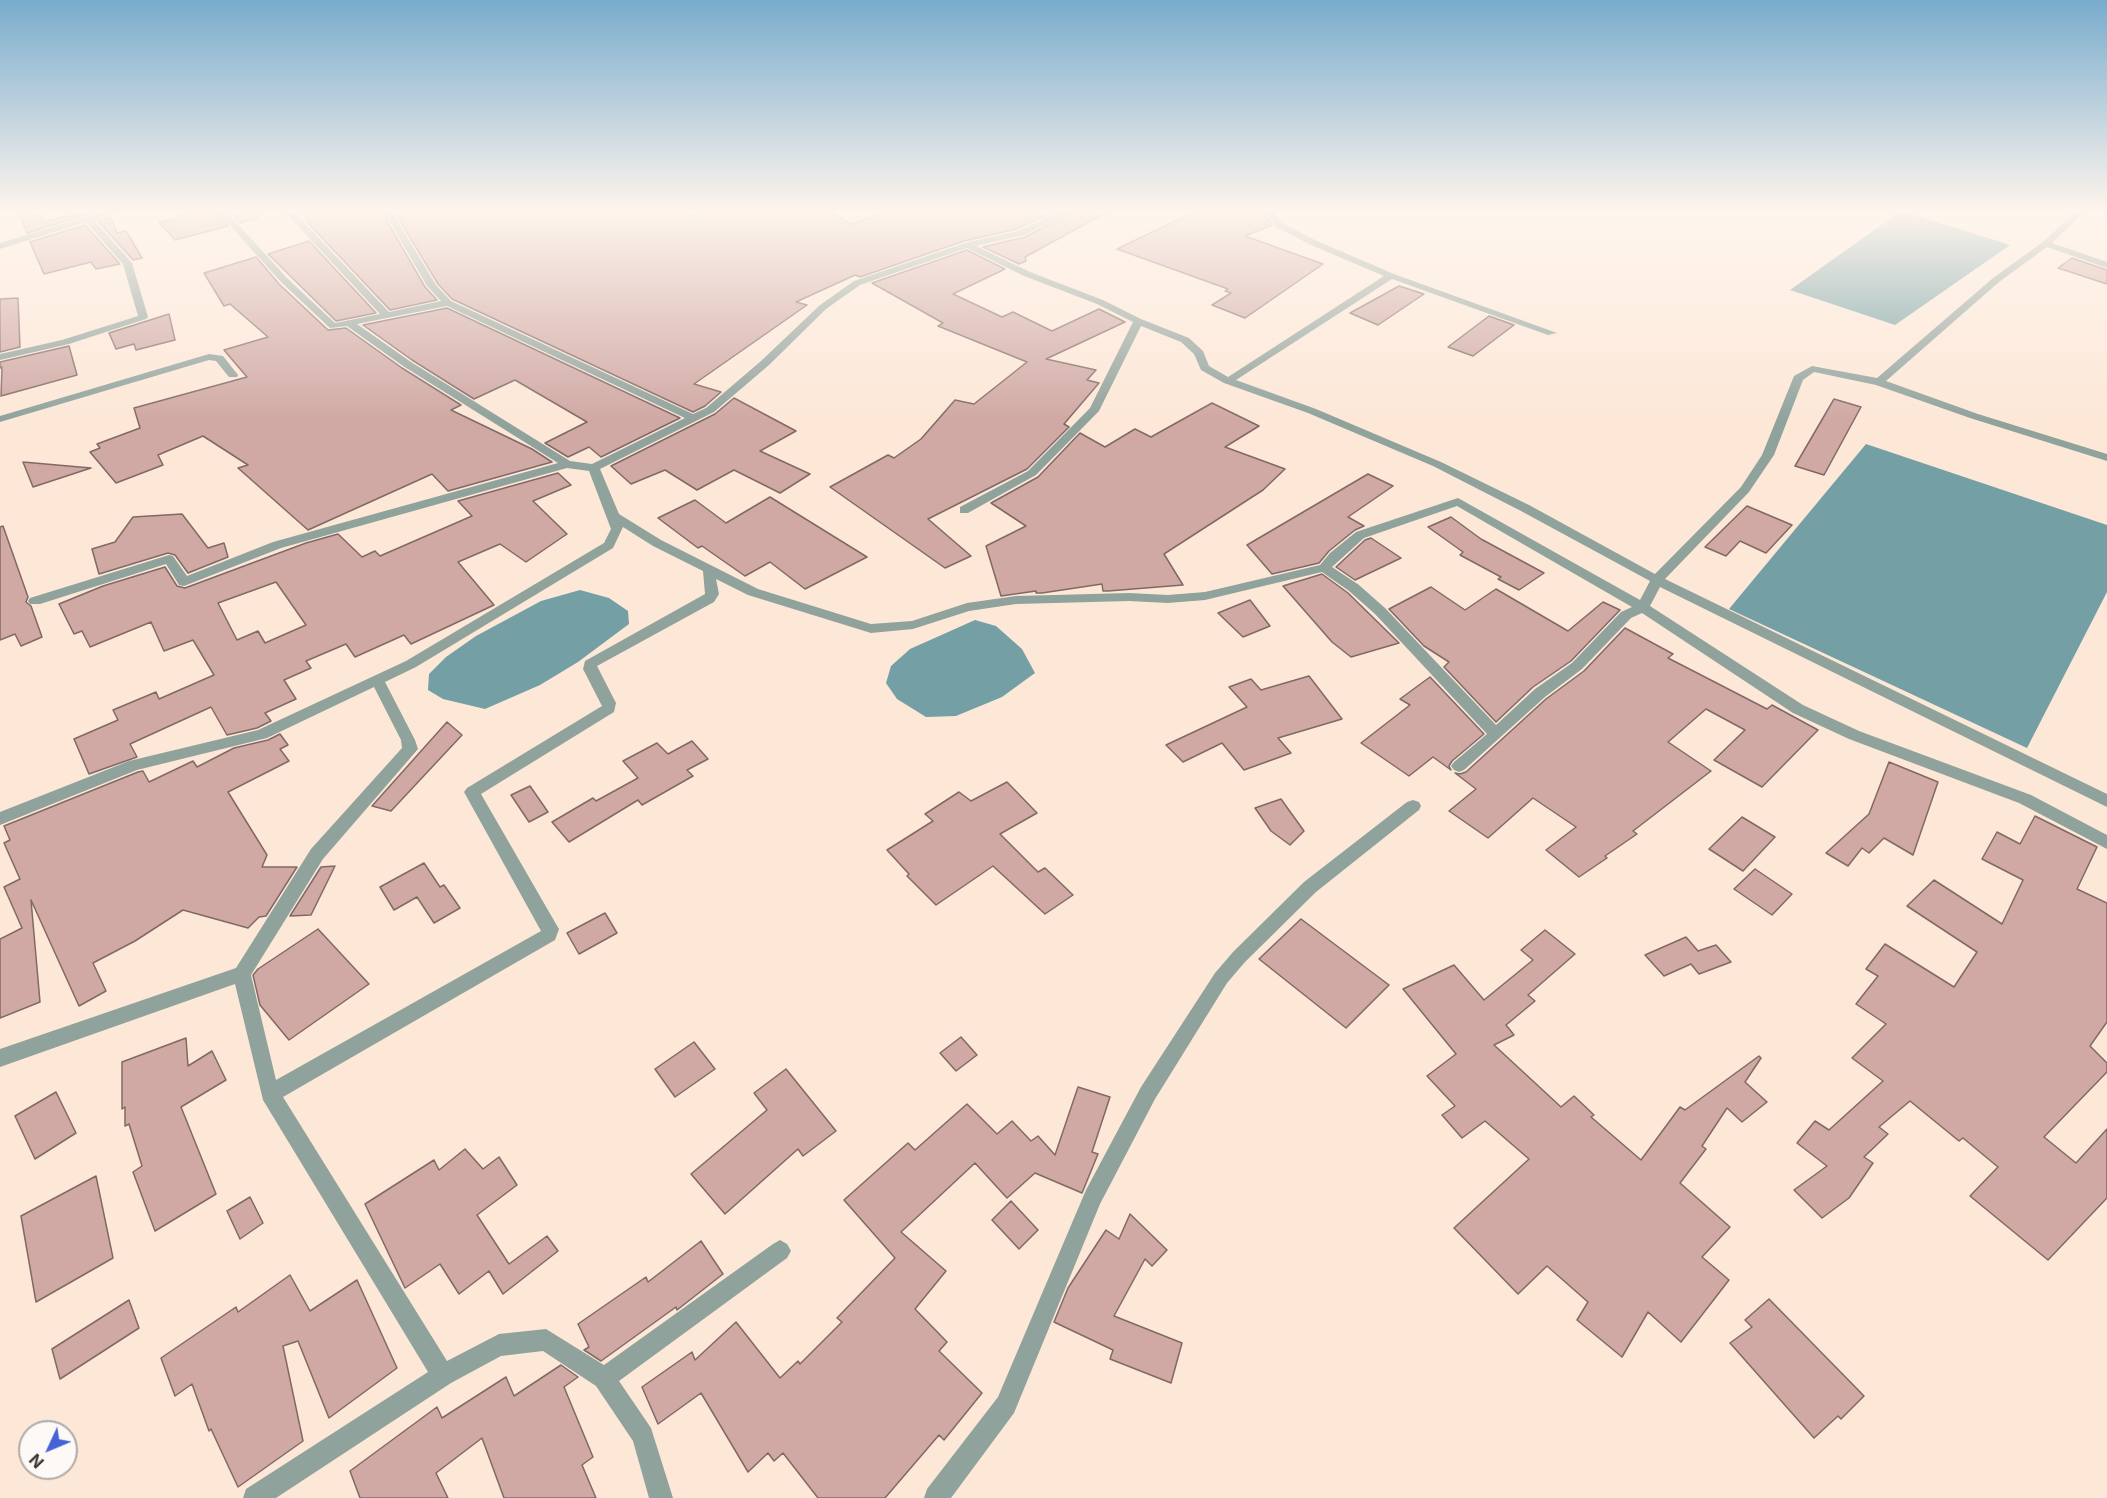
<!DOCTYPE html>
<style>
body{margin:0}
#map{position:relative;width:2107px;height:1498px;overflow:hidden;background:#fde8d8;font-family:Inter,sans-serif}
canvas{display:block}
.north{position:absolute;left:18px;top:1420px;width:60px;height:60px;box-sizing:border-box;background:#fdf9f6;border:2px solid #b0aba6;border-radius:50%;rotate:226deg;font-size:16px;font-weight:700;line-height:24px;text-align:center;color:#3d362f}
.north::after{content:'';display:block;margin:auto;width:21px;height:27px;background:#4563d6;clip-path:polygon(50% 0,100% 100%,50% 72%,0 100%)}
</style>
<div id="map">
<canvas width="2107" height="1498"></canvas>
<div class="north">N</div>
</div>
<script>
const context = document.querySelector('canvas').getContext('2d');
context.lineJoin = 'round';
function paint(path, color) { context.fillStyle = color; context.fill(path, 'evenodd'); }
const toPath = rows => new Path2D(rows.map(r => 'M' + r).join(''));
function trace(path, color, width, dash) { context.strokeStyle = color; context.lineWidth = width; context.lineCap = dash ? 'butt' : 'round'; context.setLineDash(dash || []); context.stroke(path); }
paint(toPath([
 [1901,211,2010,245,1895,325,1790,290],
 [1866,444,2107,525,2107,592,2027,748,1729,609],
 [580,590,609,598,628,611,629,624,578,662,540,685,485,709,443,699,428,690,429,674,446,657,476,636,541,601],
 [975,620,996,626,1022,649,1035,673,1002,697,956,716,926,717,897,699,886,683,891,666,910,649]
]), '#749fa4');
const building = toPath([
 [18,211,36,211,44,221,97,211,27,233,18,211],
 [186,211,215,211,228,226,175,240,159,222,174,219,186,211],
 [229,211,256,211,257,218,240,223,229,211],
 [304,211,385,211,388,223,425,287,437,300,390,310,308,223,304,211],
 [397,211,685,211,688,215,702,211,828,211,851,224,889,211,1055,211,1017,229,964,241,860,277,855,275,796,302,807,305,694,384,721,392,705,406,693,412,452,299,438,284,400,221,397,211],
 [1074,211,1109,211,1025,257,1026,261,1019,264,983,247,1025,237,1074,211],
 [1196,211,1263,211,1272,225,1245,236,1323,264,1245,318,1212,305,1231,293,1225,291,1228,289,1117,249,1196,211],
 [110,217,117,233,126,231,142,258,133,260,98,221,110,217],
 [85,225,120,264,96,269,91,262,44,274,30,242,85,225],
 [309,241,376,313,336,321,268,254,309,241],
 [967,250,1005,269,953,294,1002,317,1013,312,1052,331,1099,309,1125,322,1046,359,1096,370,1087,380,1099,383,1064,424,1069,427,1027,469,928,519,971,556,945,568,830,487,888,455,894,458,921,439,955,400,974,404,1027,362,938,326,943,323,872,283,967,250],
 [256,257,279,284,328,330,346,328,402,368,461,405,451,410,532,449,552,462,448,491,432,474,308,530,238,468,248,465,203,436,158,455,163,465,116,483,90,452,100,448,97,444,140,428,134,408,247,377,224,350,268,337,230,304,224,306,204,273,256,257],
 [2072,258,2107,270,2107,284,2058,268,2072,258],
 [1399,286,1424,294,1378,325,1350,313,1399,286],
 [18,298,20,347,0,352,0,299,18,298],
 [447,308,680,418,601,457,589,447,568,457,545,443,587,422,515,380,474,399,412,360,363,325,447,308],
 [169,314,175,340,136,350,134,344,116,349,109,333,169,314],
 [1489,316,1514,325,1473,356,1448,347,1489,316],
 [69,346,77,375,1,396,2,367,0,368,0,362,69,346],
 [734,398,796,431,760,451,810,474,780,493,734,470,697,490,665,470,631,484,611,466,715,414,734,398],
 [1834,399,1861,407,1824,475,1795,466,1834,399],
 [1212,403,1259,426,1225,447,1285,469,1263,490,1164,554,1183,585,1108,591,1103,591,1102,584,1042,593,1036,593,1036,591,1001,596,986,546,1026,526,991,503,1038,477,1080,433,1105,447,1135,429,1151,437,1212,403],
 [23,462,91,468,33,487,23,462],
 [558,473,571,485,533,501,567,534,526,562,500,544,458,562,494,605,411,644,404,635,355,657,346,644,306,661,311,668,284,680,296,699,265,713,271,721,257,728,227,735,211,707,130,744,137,757,89,774,74,739,118,720,113,710,156,692,159,699,214,675,193,640,164,651,151,622,90,647,82,631,74,634,59,604,103,586,165,567,177,586,185,588,306,543,338,534,362,557,375,551,380,556,472,516,458,501,558,473],
 [276,582,306,625,265,643,258,631,237,640,218,603,276,582],
 [1368,474,1393,486,1348,517,1364,526,1355,530,1329,551,1319,563,1272,574,1247,545,1368,474],
 [770,497,867,557,805,589,770,562,745,576,702,546,698,548,658,518,695,500,726,523,770,497],
 [1747,506,1792,525,1766,553,1740,541,1726,556,1705,547,1747,506],
 [182,514,208,548,224,543,228,557,188,573,175,555,168,553,99,574,92,549,115,542,133,517,182,514],
 [1451,517,1481,539,1544,573,1519,590,1498,579,1501,577,1460,555,1463,552,1428,527,1451,517],
 [3,526,28,597,26,602,31,606,42,637,21,646,15,634,0,640,0,527,3,526],
 [1371,538,1401,558,1355,580,1336,567,1365,540,1371,538],
 [1322,574,1348,593,1399,643,1351,657,1332,642,1283,586,1322,574],
 [1431,587,1465,610,1496,589,1568,631,1603,602,1620,610,1571,661,1533,687,1496,722,1444,667,1449,662,1424,646,1389,609,1431,587],
 [1250,600,1270,626,1243,637,1218,613,1250,600],
 [1625,628,1673,654,1668,658,1767,709,1772,705,1818,730,1762,787,1714,760,1745,730,1706,709,1668,742,1711,771,1633,831,1637,834,1605,856,1607,858,1579,877,1546,850,1576,827,1533,798,1488,838,1449,811,1476,789,1455,773,1460,774,1466,772,1546,699,1584,671,1625,628],
 [1309,676,1342,719,1278,738,1291,753,1244,770,1222,743,1183,762,1166,745,1247,707,1229,687,1251,679,1261,690,1309,676],
 [1430,677,1484,734,1452,761,1449,766,1451,770,1433,757,1409,776,1361,743,1410,705,1400,699,1430,677],
 [447,722,462,735,391,811,372,806,447,722],
 [280,734,288,745,280,749,289,761,228,792,267,855,262,867,297,867,266,916,259,917,248,928,183,910,135,941,93,963,106,991,79,1006,31,900,40,1002,0,1018,0,939,22,928,4,887,20,879,4,843,10,840,4,826,138,772,143,771,149,782,193,761,197,767,234,748,268,740,280,734],
 [692,741,708,759,687,770,693,776,642,805,638,800,569,842,552,822,593,798,596,801,638,778,623,761,657,743,668,754,692,741],
 [1889,762,1938,782,1913,855,1884,838,1869,853,1862,848,1848,866,1826,853,1869,814,1889,762],
 [1007,782,1037,813,1000,834,1038,872,1045,868,1073,895,1045,914,993,866,936,905,907,876,909,874,887,850,933,821,925,814,959,792,971,801,1007,782],
 [530,786,548,812,529,822,511,795,530,786],
 [1281,799,1304,831,1290,845,1271,831,1255,808,1281,799],
 [2035,816,2097,847,2077,889,2107,903,2107,1022,2090,1046,2107,1063,2107,1072,2044,1137,2076,1163,2107,1129,2107,1198,2048,1260,1970,1196,1998,1167,1963,1138,1959,1141,1910,1101,1879,1127,1888,1134,1864,1157,1873,1163,1849,1198,1822,1218,1794,1190,1827,1166,1797,1143,1815,1121,1829,1130,1883,1081,1852,1058,1886,1024,1856,1004,1878,976,1866,969,1885,944,1954,987,1977,952,1907,906,1934,880,2002,924,2023,880,1982,859,1997,832,2020,844,2035,816],
 [1742,817,1775,837,1743,871,1709,849,1742,817],
 [424,863,440,887,444,885,460,908,434,923,417,897,394,910,380,887,424,863],
 [335,866,311,915,290,916,321,867,335,866],
 [1755,869,1792,894,1772,915,1734,889,1755,869],
 [605,913,617,933,579,954,567,933,605,913],
 [1301,919,1389,985,1346,1028,1259,959,1301,919],
 [318,929,369,984,289,1040,260,1005,253,975,258,969,318,929],
 [1545,930,1575,954,1528,995,1535,1001,1506,1025,1514,1035,1494,1045,1561,1107,1574,1096,1594,1115,1591,1117,1641,1160,1680,1107,1685,1110,1759,1056,1761,1058,1745,1082,1767,1102,1742,1122,1727,1108,1702,1146,1706,1149,1680,1183,1730,1227,1702,1257,1729,1280,1681,1342,1648,1312,1622,1357,1577,1320,1588,1302,1547,1266,1518,1294,1454,1228,1529,1159,1485,1121,1462,1138,1442,1115,1455,1106,1427,1076,1456,1054,1403,989,1454,965,1484,1000,1533,960,1521,950,1545,930],
 [1686,937,1698,951,1716,945,1731,962,1699,974,1691,964,1664,976,1645,955,1686,937],
 [961,1037,977,1055,956,1071,940,1053,961,1037],
 [186,1038,188,1066,212,1051,226,1080,181,1107,216,1194,155,1231,133,1172,142,1166,129,1124,125,1126,125,1107,122,1109,122,1062,186,1038],
 [694,1042,715,1069,675,1097,655,1069,694,1042],
 [786,1069,836,1131,803,1156,798,1149,725,1214,691,1174,767,1110,754,1093,786,1069],
 [1078,1087,1110,1097,1092,1152,1098,1154,1082,1193,1035,1173,1007,1198,975,1163,901,1232,946,1271,915,1309,947,1342,939,1351,982,1393,944,1440,939,1435,885,1498,818,1498,783,1453,774,1461,768,1453,748,1472,701,1393,658,1424,642,1387,692,1352,695,1360,736,1322,780,1378,798,1361,800,1364,842,1322,837,1318,895,1258,844,1200,908,1143,915,1150,967,1104,997,1134,1012,1121,1031,1141,1038,1136,1055,1155,1078,1087],
 [56,1092,76,1133,35,1159,15,1116,56,1092],
 [465,1149,483,1169,499,1157,517,1185,477,1215,509,1264,547,1236,558,1251,503,1294,489,1271,459,1294,440,1264,405,1288,365,1204,434,1160,439,1170,465,1149],
 [96,1176,113,1258,36,1302,21,1216,96,1176],
 [250,1197,263,1223,240,1239,227,1211,250,1197],
 [1011,1201,1038,1230,1019,1249,992,1220,1011,1201],
 [1130,1214,1167,1250,1152,1266,1145,1259,1114,1316,1182,1343,1171,1383,1110,1359,1113,1350,1054,1322,1068,1288,1106,1230,1119,1239,1130,1214],
 [701,1241,723,1274,677,1310,676,1307,601,1361,584,1350,589,1347,578,1324,646,1277,648,1282,701,1241],
 [290,1275,310,1311,357,1280,397,1368,329,1418,298,1341,283,1346,303,1441,238,1487,211,1429,209,1431,192,1384,175,1396,161,1358,236,1307,238,1312,290,1275],
 [1769,1299,1864,1396,1841,1419,1838,1416,1814,1438,1730,1343,1752,1327,1745,1320,1769,1299],
 [129,1300,139,1328,60,1379,52,1349,129,1300],
 [561,1365,578,1377,564,1387,593,1457,582,1465,596,1498,504,1498,482,1438,436,1473,448,1498,360,1498,350,1471,437,1407,442,1418,506,1377,514,1396,561,1365]
]);
paint(building, '#d0a8a4');
trace(building, '#816966', 1.5);
paint(toPath([
 [105,211,119,211,94,220,132,263,148,317,146,319,69,344,0,360,0,354,62,340,138,316,123,264,86,222,0,249,0,243,105,211],
 [217,211,226,211,287,278,335,323,380,314,284,211,293,211,389,312,441,301,427,286,390,222,387,211,395,211,398,222,436,285,451,301,693,414,706,408,761,361,820,305,854,281,965,243,1018,231,1061,211,1072,211,1024,235,976,246,1030,272,1103,300,1141,319,1189,338,1203,351,1209,366,1228,377,1384,276,1311,245,1276,227,1265,211,1273,211,1282,223,1317,241,1394,274,1557,333,1548,335,1392,279,1236,380,1316,409,1441,462,1529,505,1655,574,1741,487,1762,455,1794,376,1812,366,1877,378,1993,278,2043,242,2076,211,2085,211,2052,243,2107,262,2107,268,2047,247,1999,282,1886,381,1978,414,2107,454,2107,461,1970,418,1876,385,1814,372,1803,380,1774,455,1749,492,1665,579,2107,794,2107,807,1660,587,1650,606,1803,705,1859,731,2031,795,2107,835,2107,849,2019,803,1849,739,1793,713,1642,613,1631,618,1582,669,1545,697,1464,770,1459,772,1454,770,1451,766,1454,762,1487,734,1375,614,1349,591,1322,572,1205,600,1168,603,1129,601,1016,604,969,611,913,629,871,633,748,595,716,579,719,594,714,602,597,666,616,703,614,712,481,794,556,924,559,929,555,940,283,1097,447,1361,499,1334,546,1329,604,1365,773,1244,780,1240,787,1244,791,1251,787,1258,619,1381,651,1428,673,1498,649,1498,633,1441,596,1386,543,1351,501,1356,451,1383,276,1498,243,1498,246,1489,428,1372,263,1100,235,984,0,1067,0,1049,236,968,311,849,402,748,401,740,374,687,267,738,137,770,0,825,0,812,129,761,258,730,406,661,604,543,611,529,589,471,567,468,281,548,184,586,179,585,166,564,40,604,30,604,28,601,30,598,169,555,173,556,187,576,273,542,558,463,403,366,347,326,330,328,281,282,217,211],
 [967,248,1024,276,1097,304,1133,322,1090,408,1028,471,960,507,960,513,968,513,1036,475,1099,411,1141,326,1181,342,1194,354,1201,370,1224,383,1308,413,1433,466,1521,511,1650,581,1640,600,1458,498,1356,532,1330,553,1320,565,1205,592,1168,595,1129,593,1016,596,967,603,912,621,871,624,758,589,661,540,619,514,600,469,714,412,769,365,826,309,860,285,967,248],
 [447,306,685,418,592,464,570,461,411,362,357,324,447,306],
 [1457,506,1632,607,1621,612,1572,663,1535,689,1496,725,1385,608,1359,585,1332,567,1364,538,1457,506],
 [623,527,653,546,703,571,705,594,585,661,583,669,602,706,467,788,464,792,541,931,276,1080,251,975,323,859,418,749,415,740,385,682,416,667,613,548,623,527],
 [209,354,223,356,238,375,237,377,229,377,216,361,209,360,0,422,0,416,209,354],
 [1413,800,1419,802,1421,806,1419,810,1316,892,1245,962,1227,983,1155,1099,1100,1204,1014,1413,951,1498,924,1498,927,1489,998,1397,1086,1190,1141,1087,1215,973,1233,952,1304,882,1407,802,1413,800]
]), '#90a29c');
const sky = context.createLinearGradient(0, 0, 0, 421);
sky.addColorStop(0, '#79accd');
sky.addColorStop(0.5, '#fef5ed');
sky.addColorStop(1, '#fef5ed00');
context.fillStyle = sky;
context.fillRect(0, 0, 2107, 421);
</script>
